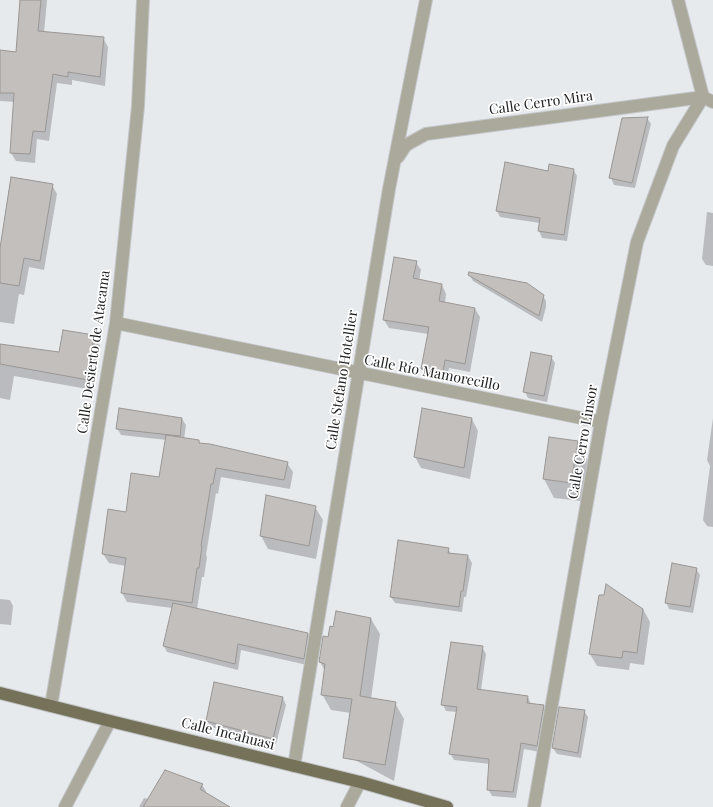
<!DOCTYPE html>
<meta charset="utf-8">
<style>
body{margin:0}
canvas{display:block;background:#e7eaed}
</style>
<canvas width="713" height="807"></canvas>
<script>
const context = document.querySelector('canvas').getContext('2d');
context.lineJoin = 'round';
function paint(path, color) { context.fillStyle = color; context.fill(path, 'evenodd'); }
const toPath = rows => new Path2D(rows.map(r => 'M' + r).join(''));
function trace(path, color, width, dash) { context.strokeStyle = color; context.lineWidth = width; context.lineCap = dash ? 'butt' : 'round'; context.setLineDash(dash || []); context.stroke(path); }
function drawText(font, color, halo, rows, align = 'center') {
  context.font = font + ' "Playfair Display",serif'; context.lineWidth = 3.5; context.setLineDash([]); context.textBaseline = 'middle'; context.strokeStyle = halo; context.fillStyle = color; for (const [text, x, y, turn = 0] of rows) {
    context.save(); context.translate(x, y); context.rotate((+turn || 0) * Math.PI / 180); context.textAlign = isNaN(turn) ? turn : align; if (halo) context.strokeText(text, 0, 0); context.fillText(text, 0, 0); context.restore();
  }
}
paint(toPath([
 [21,0,47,0,44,33,103,38,108,47,105,86,72,80,72,85,57,83,49,141,37,139,35,163,16,161,11,153,15,102,0,101,0,51,17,53],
 [647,118,651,124,635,188,614,185,611,178],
 [506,163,549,172,573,169,577,176,567,241,542,238,539,231,540,223,500,217,497,211],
 [52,185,57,194,44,270,29,267,24,295,19,294,14,324,0,322,0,255],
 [707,212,713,213,713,266,706,265,702,259],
 [416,262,421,270,419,281,442,285,446,294,445,303,475,309,480,317,470,372,449,368,447,380,427,377,422,369,428,334,389,328,384,320],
 [469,274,542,294,546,301,546,307,542,322,473,281],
 [94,336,100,346,93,390,14,376,10,400,0,398,0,345,59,353],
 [551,357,555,363,547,402,528,398,525,392],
 [423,409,472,419,478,431,470,479,421,468,415,457],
 [713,418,713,527,707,526,703,520,710,466,707,460],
 [182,419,186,425,184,439,199,441,200,444,287,463,293,472,290,489,221,477,218,494,216,493,206,555,207,557,204,577,202,577,197,609,308,634,311,640,307,665,241,650,238,670,167,652,164,646,172,608,127,602,122,593,126,566,109,563,103,554,127,513,160,479,167,440,121,435,117,428],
 [577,442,588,461,581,501,554,498,544,479],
 [267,497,315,507,323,520,316,559,268,549,261,536],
 [448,549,451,554,468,556,472,563,466,597,464,597,462,612,395,603,391,597],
 [696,569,700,575,693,613,669,609,666,602],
 [0,599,10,600,13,606,11,625,0,624],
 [643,609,650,622,644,665,630,663,629,670,597,666,590,654],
 [371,619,380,634,371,699,395,703,404,719,394,781,355,760,346,745,351,713,331,710,322,694,325,671,320,662,329,638,334,628],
 [482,647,486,654,481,690,528,697,531,704,543,706,547,712,540,752,524,749,516,798,492,796,488,789,490,764,454,760,450,753,457,712,446,711,443,705],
 [283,698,286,705,276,744,211,727,207,721],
 [560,708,584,711,588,717,581,758,557,754,553,748],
 [202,785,206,791,205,793,228,807,139,807,144,798,149,799]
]), '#0003');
const building = toPath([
 [20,0,41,0,38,31,104,37,100,77,68,72,68,77,53,74,45,132,33,131,30,154,10,153,14,93,0,93,0,50,16,52,20,0],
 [648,117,632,183,609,178,622,118,648,117],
 [505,162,548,171,549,164,574,169,564,235,538,231,540,218,496,211,505,162],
 [11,177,53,184,40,261,24,258,19,286,0,283,0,248,11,177],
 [394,257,417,261,413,278,442,284,439,301,475,308,465,364,445,360,443,372,421,369,429,327,383,320,394,257],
 [469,272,527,283,544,295,539,316,468,275,469,272],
 [63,330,94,335,88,380,0,364,0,344,59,352,63,330],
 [531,352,552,356,544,396,523,392,531,352],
 [119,408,182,418,180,436,116,429,119,408],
 [422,408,472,418,464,468,414,457,422,408],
 [166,435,199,440,199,443,210,444,288,462,284,480,216,468,213,484,211,484,201,546,202,546,199,568,197,568,192,603,121,593,126,558,102,554,108,509,126,512,131,473,159,477,166,435],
 [549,437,578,441,571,483,543,479,549,437],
 [266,495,316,506,309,546,260,536,266,495],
 [398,540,449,548,448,553,468,555,463,591,461,591,459,607,390,597,398,540],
 [672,563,697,568,690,607,665,603,672,563],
 [606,584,643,609,637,653,623,651,622,658,589,654,599,595,604,595,606,584],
 [173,603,308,633,304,659,238,644,235,664,163,646,173,603],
 [336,611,371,618,360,696,396,702,385,765,343,758,352,699,321,695,325,664,319,662,323,636,328,637,330,626,333,627,336,611],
 [451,642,483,646,477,689,528,696,527,703,544,705,537,746,521,743,513,792,487,790,489,759,449,754,457,707,441,705,451,642],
 [214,682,283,697,273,739,206,721,214,682],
 [559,707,585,710,578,753,552,748,559,707],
 [165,770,203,784,200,789,230,807,143,807,165,770]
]);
paint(building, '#c2bfbc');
trace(building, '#9a9694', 1);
const minor = toPath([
 [678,0,703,97,713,102],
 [398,157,406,145,426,134,703,97],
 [116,323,601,422],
 [51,706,116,323,138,106,143,0],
 [294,766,389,189,426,0],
 [65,807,110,721],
 [347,807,360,782],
 [534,807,601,422,637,242,673,146,703,97]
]);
const major = toPath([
 [0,693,110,721,360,782,447,807]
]);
trace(minor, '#c3c6c8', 14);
trace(major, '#c3c6c8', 14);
trace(minor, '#aaa99b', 12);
trace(major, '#757259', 12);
drawText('14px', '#202122', '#fff', [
 ["Calle Cerro Mira",541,103,-8],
 ["Calle Desierto de Atacama",94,352,-82],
 ["Calle Río Mamorecillo",432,373,11],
 ["Calle Stefano Hotellier",342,380,-81],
 ["Calle Cerro Linsor",583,442,-80],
 ["Calle Incahuasi",228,734,14]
]);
</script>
